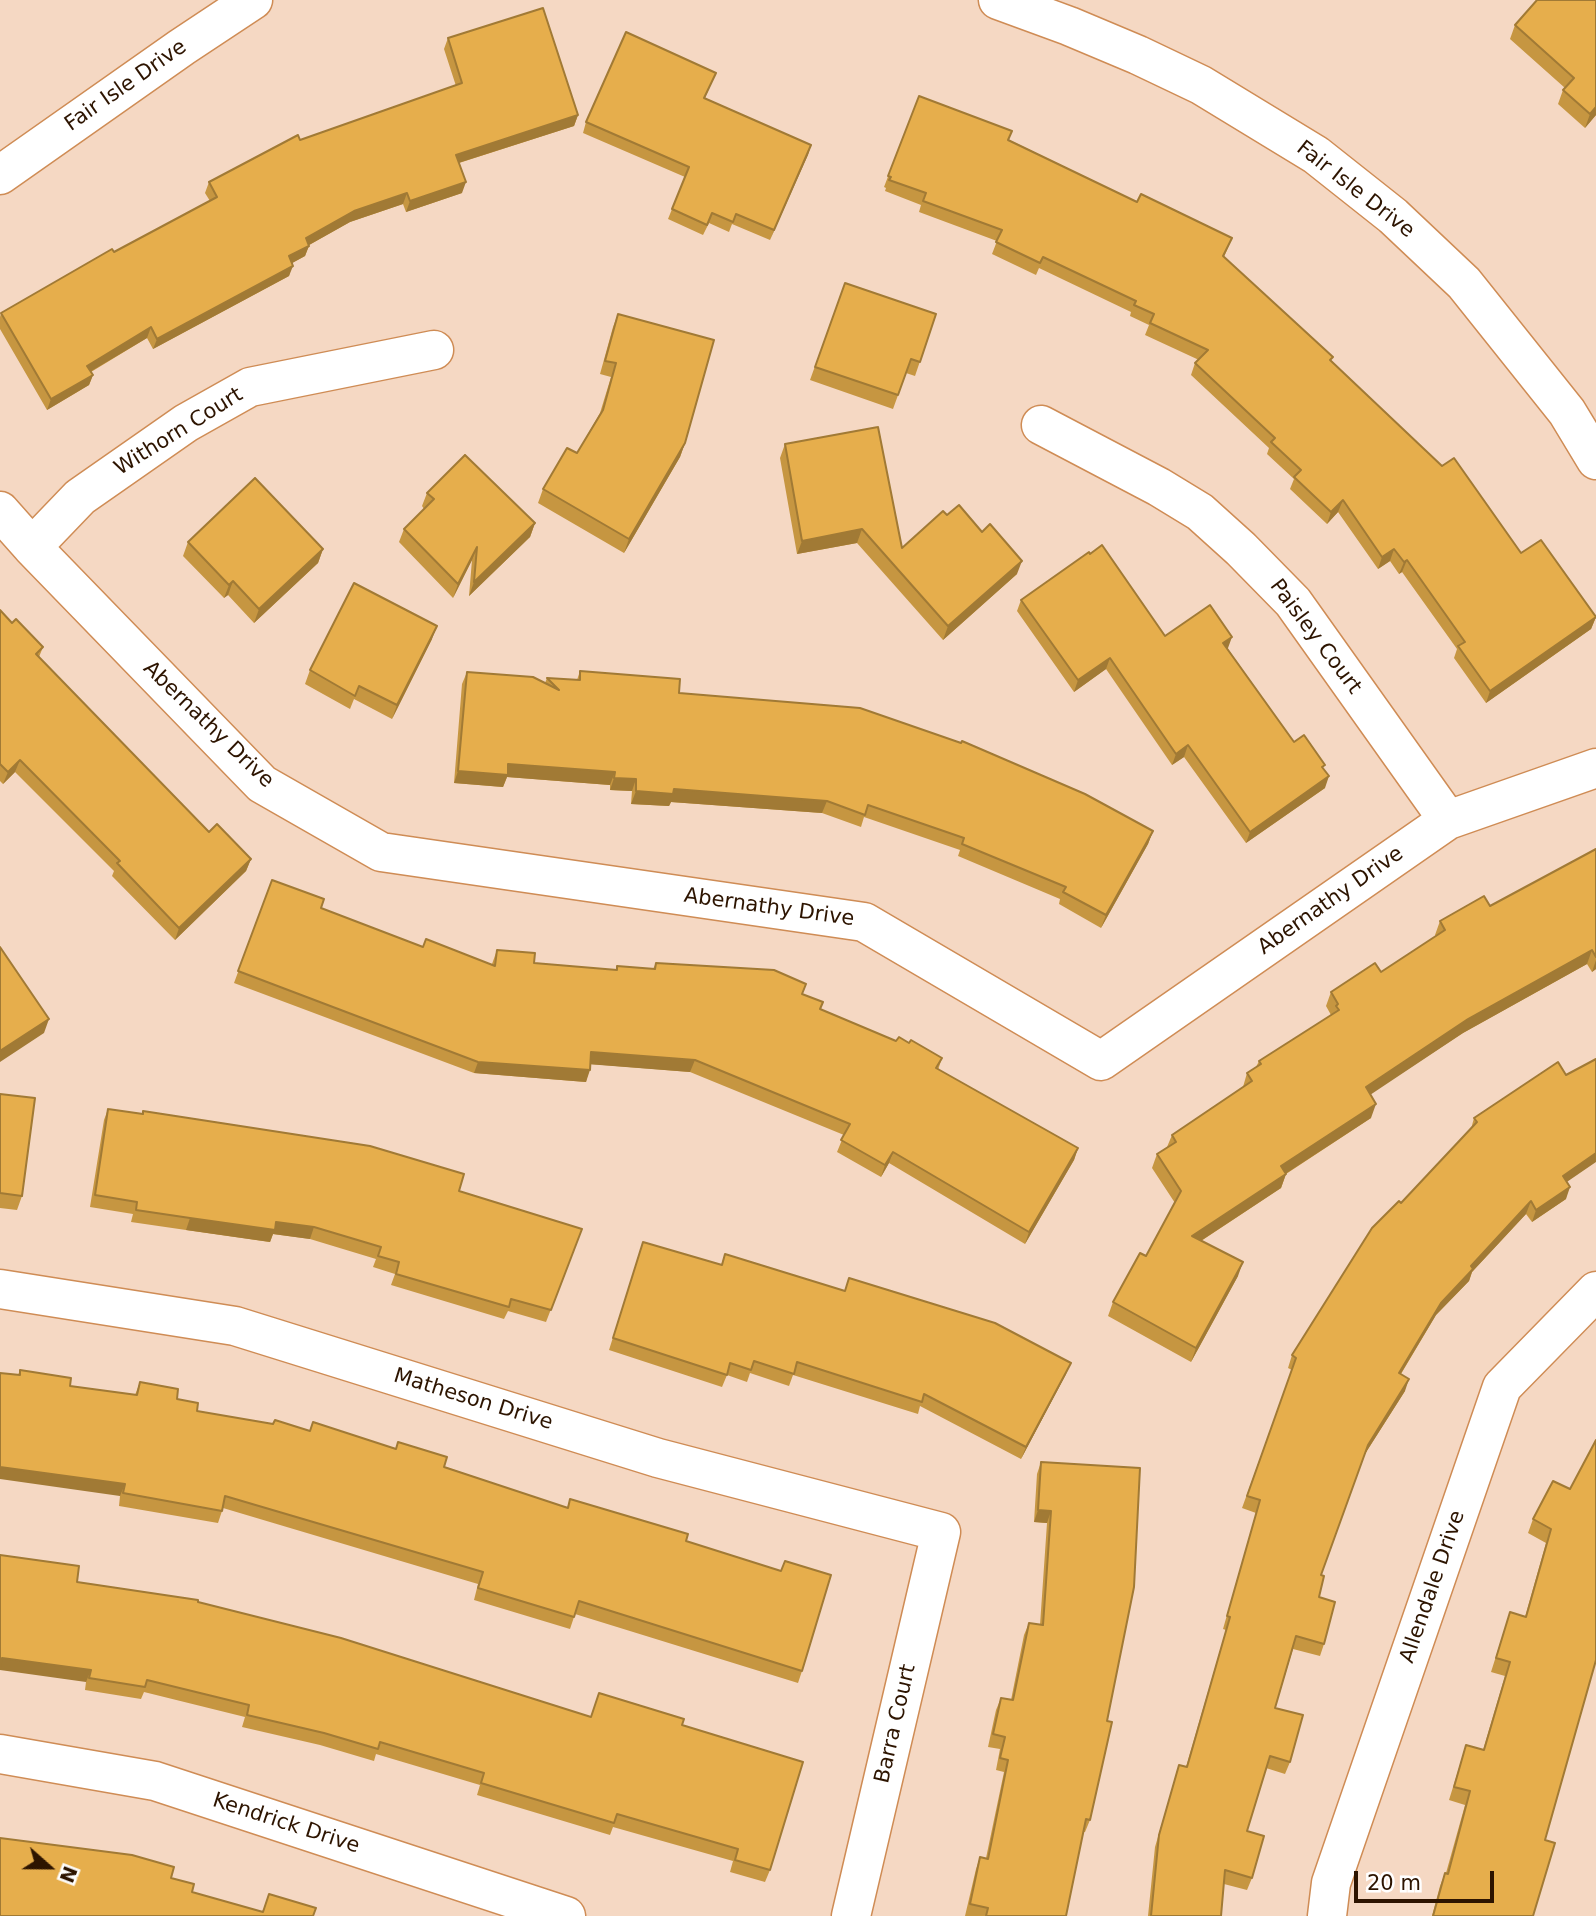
<!DOCTYPE html>
<style>
body{margin:0}
#map{position:relative;width:1596px;height:1916px;overflow:hidden;background:#f5d8c3;font-family:"DejaVu Sans",sans-serif}
canvas{display:block}
.north{position:absolute;left:14px;top:1832px;width:70px;height:70px;-webkit-text-stroke:5px #fff;paint-order:stroke;rotate:111deg;font-size:19px;font-weight:700;line-height:28px;text-align:center;color:#2d1400}
.north::after{content:'';display:block;margin:auto;width:24px;height:32px;background:#2d1400;clip-path:polygon(50% 0,100% 100%,50% 72%,0 100%)}
.scale{position:absolute;left:1354px;top:1871px;width:140px;height:32px;box-sizing:border-box;border:4px solid #2d1400;border-top:0;padding-left:9px;font-size:21px;line-height:24px;white-space:nowrap;color:#2d1400;-webkit-text-stroke:5px #fff;paint-order:stroke}
</style>
<div id="map">
<canvas width="1596" height="1916"></canvas>
<div class="north">N</div>
<div class="scale">20 m</div>
</div>
<script>
const context = document.querySelector('canvas').getContext('2d');
context.lineJoin = 'round';
const toPath = rows => new Path2D(rows.map(r => 'M' + r).join(''));
function trace(path, color, width, dash) { context.strokeStyle = color; context.lineWidth = width; context.lineCap = dash ? 'butt' : 'round'; context.setLineDash(dash || []); context.stroke(path); }
function paint(path, color) { context.fillStyle = color; context.fill(path, 'evenodd'); }
function drawText(font, color, halo, rows, align = 'center') {
  context.font = font + ' "DejaVu Sans",sans-serif'; context.lineWidth = 6; context.setLineDash([]); context.textBaseline = 'middle'; context.strokeStyle = halo; context.fillStyle = color; for (const [text, x, y, turn = 0] of rows) {
    context.save(); context.translate(x, y); context.rotate((+turn || 0) * Math.PI / 180); context.textAlign = isNaN(turn) ? turn : align; if (halo) context.strokeText(text, 0, 0); context.fillText(text, 0, 0); context.restore();
  }
}
const minor = toPath([
 [998,0,1069,26,1138,55,1201,85,1316,155,1393,216,1464,283,1567,412,1596,460],
 [0,175,182,47,253,0],
 [1041,425,1159,487,1200,512,1241,549,1293,602,1448,820],
 [0,511,32,547,262,784,381,852,864,922,1101,1061,1448,820,1596,768],
 [32,547,80,497,186,423,250,387,434,350],
 [0,1289,235,1326,658,1458,941,1532,851,1916],
 [0,1754,155,1781,566,1916],
 [1327,1916,1331,1883,1502,1387,1596,1291]
]);
trace(minor, '#cf8c55', 41);
trace(minor, '#fff', 38);
paint(toPath([
 [1537,0,1596,115,1585,128,1558,104,1563,90,1565,88,1510,39,1515,25],
 [448,38,578,115,574,126,459,163,462,193,406,212,403,204,350,222,309,245,305,256,292,263,289,276,153,349,147,338,91,372,93,375,89,385,47,410,0,329,0,317,1,313,114,252,210,201,205,193,209,182,300,140,456,86,444,49],
 [716,73,705,98,811,145,770,240,732,224,729,232,709,223,703,235,668,219,685,177,583,133,586,122],
 [919,96,1137,202,1232,238,1224,257,1332,361,1521,553,1596,617,1591,629,1486,703,1454,658,1457,649,1402,572,1399,574,1390,561,1378,569,1338,512,1327,524,1290,489,1294,479,1267,454,1269,448,1191,375,1195,363,1199,360,1145,335,1149,325,1130,316,1131,312,1039,268,1036,275,992,254,997,241,919,212,921,205,885,191,886,188,884,187],
 [845,283,936,314,915,376,906,373,893,409,810,380],
 [618,314,685,443,680,457,624,553,538,503,543,489,577,453,600,413,611,377,600,374,613,327],
 [785,444,902,548,947,515,1017,574,943,640,857,543,797,554,780,458],
 [427,493,535,523,530,537,469,596,472,560,453,598,399,542,404,529,424,509,422,506],
 [188,542,323,549,318,563,254,623,228,595,224,598,183,556],
 [1021,600,1165,636,1228,649,1294,742,1323,769,1325,788,1246,843,1184,757,1172,765,1106,669,1074,692,1017,611],
 [0,610,12,623,43,647,39,657,209,832,251,859,246,871,175,940,112,876,114,871,15,772,3,784,0,781],
 [432,639,392,719,354,699,350,709,305,684,310,670],
 [580,671,679,693,1153,831,1148,844,1101,928,1059,904,1060,899,958,856,960,850,864,817,861,827,822,813,671,802,669,806,631,804,632,791,610,790,610,785,507,777,503,787,454,783,462,684,467,672,545,683,547,678,577,680],
 [1596,849,1596,969,1592,972,1587,964,1463,1033,1370,1094,1371,1118,1286,1174,1281,1188,1201,1241,1238,1276,1191,1362,1108,1316,1113,1302,1146,1256,1175,1203,1152,1168,1157,1154,1167,1147,1172,1135,1243,1087,1247,1073,1256,1067,1259,1061,1331,1015,1326,1006,1331,992,1381,972,1436,936,1435,935,1440,921,1490,906],
 [272,880,321,908,423,947,492,964,497,950,534,963,616,970,617,966,653,969,656,963,802,994,821,1010,896,1041,909,1043,942,1058,938,1070,1078,1148,1074,1160,1025,1244,889,1163,881,1177,837,1152,844,1135,690,1072,590,1064,586,1082,474,1073,234,983],
 [0,1094,22,1196,17,1210,0,1208],
 [108,1109,459,1191,582,1229,546,1322,508,1311,504,1319,391,1285,395,1274,373,1267,376,1259,310,1239,273,1234,270,1242,186,1230,131,1222,133,1214,90,1207,104,1120],
 [1474,1118,1567,1182,1566,1199,1532,1222,1526,1214,1472,1272,1469,1281,1436,1315,1401,1374,1405,1391,1363,1457,1321,1575,1319,1597,1324,1644,1320,1656,1293,1649,1275,1708,1290,1762,1285,1774,1266,1768,1247,1831,1252,1878,1247,1890,1224,1884,1221,1916,1148,1916,1155,1847,1179,1765,1186,1767,1226,1630,1223,1629,1256,1513,1242,1508,1292,1370,1288,1368,1292,1355,1401,1203,1471,1129],
 [643,1242,721,1265,725,1254,845,1291,849,1278,1066,1374,1021,1459,920,1406,918,1414,793,1375,789,1386,750,1373,747,1382,727,1375,722,1387,609,1350],
 [20,1370,70,1386,135,1395,140,1382,177,1399,197,1411,310,1431,313,1422,567,1508,570,1499,686,1541,781,1571,785,1561,802,1671,798,1683,575,1614,570,1629,474,1600,478,1584,223,1508,218,1523,119,1506,120,1496,18,1375],
 [1041,1462,1107,1721,1090,1820,1085,1832,1083,1832,1066,1916,965,1916,976,1869,980,1857,986,1858,1004,1772,996,1770,1000,1749,988,1747,996,1710,1001,1698,1011,1700,1024,1635,1029,1623,1040,1625,1047,1523,1034,1522,1037,1474],
 [1553,1481,1545,1840,1533,1916,1432,1916,1440,1886,1445,1873,1446,1873,1465,1805,1449,1800,1466,1745,1483,1750,1505,1676,1491,1672,1510,1612,1525,1617,1546,1543,1528,1533,1533,1519],
 [77,1582,198,1602,591,1717,599,1693,682,1725,770,1870,765,1882,730,1872,733,1861,613,1827,610,1835,477,1795,480,1785,376,1754,374,1761,320,1745,242,1727,245,1717,144,1692,141,1699,85,1690,86,1682]
]), '#c69641');
paint(toPath([
 [1596,107,1596,115,1585,128,1590,114],
 [578,115,574,126,452,165,456,155],
 [811,145,808,155,770,240,774,230],
 [466,182,462,193,406,212,410,201],
 [407,193,403,204,350,222,302,249,306,238,354,211],
 [309,246,305,256,285,267,289,256],
 [293,266,289,276,153,349,157,339],
 [151,327,147,338,83,376,87,366],
 [93,375,89,385,47,410,51,399],
 [685,443,680,457,624,553,629,539],
 [1343,500,1338,512,1327,524,1331,512],
 [535,523,530,537,469,596,474,582],
 [862,529,857,543,797,554,802,541],
 [477,547,472,560,453,598,458,584],
 [323,549,318,563,254,623,259,609],
 [1394,549,1390,561,1378,569,1382,557],
 [1407,560,1402,572,1399,574,1404,562],
 [1022,561,1017,574,943,640,948,626],
 [233,581,228,595,224,598,229,585],
 [1596,617,1591,629,1486,703,1490,691],
 [437,626,432,639,392,719,397,705],
 [1232,637,1228,648,1219,654,1223,643],
 [1110,658,1106,669,1074,692,1078,680],
 [1188,745,1184,757,1172,765,1176,754],
 [20,760,15,772,3,784,8,772],
 [508,764,615,772,610,785,507,777,503,787,454,783,458,771],
 [1329,776,1325,788,1246,843,1250,832],
 [614,778,636,779,632,791,610,790],
 [674,789,827,801,822,813,671,802,669,806,631,804,636,791],
 [1153,831,1148,844,1101,928,1106,915],
 [251,859,246,871,175,940,179,928],
 [1592,950,1587,964,1463,1033,1361,1101,1366,1087,1468,1019],
 [1596,960,1596,969,1592,972],
 [49,1019,44,1033,0,1062,0,1051],
 [591,1052,695,1060,690,1072,587,1064],
 [478,1062,590,1070,586,1082,474,1073],
 [1376,1104,1371,1118,1276,1180,1281,1166],
 [1078,1148,1074,1160,1025,1244,1029,1232],
 [893,1152,889,1163,881,1177,885,1165],
 [1596,1153,1596,1162,1558,1188,1563,1176],
 [1286,1174,1281,1188,1187,1250,1192,1236],
 [1570,1187,1566,1199,1532,1222,1536,1210],
 [1531,1201,1526,1214,1472,1272,1469,1281,1436,1315,1394,1385,1399,1373,1441,1303,1471,1266],
 [190,1218,276,1222,314,1227,310,1239,273,1234,270,1242,186,1230],
 [1243,1262,1238,1276,1191,1362,1196,1348],
 [1071,1363,1066,1374,1021,1459,1026,1447],
 [1409,1379,1405,1391,1363,1457,1368,1445],
 [0,1467,125,1484,120,1496,0,1479],
 [1038,1510,1051,1511,1047,1523,1034,1522],
 [2,1658,91,1670,86,1682,0,1670,0,1663]
]), '#a17a35');
const building = toPath([
 [1537,0,1596,0,1596,107,1590,114,1563,90,1574,78,1515,25,1537,0],
 [543,8,578,115,456,155,466,182,410,201,407,193,354,211,306,238,309,246,289,256,293,266,157,339,151,327,87,366,93,375,51,399,1,313,112,249,114,252,217,197,209,182,298,135,300,140,462,83,448,38,543,8],
 [626,32,716,73,704,98,811,145,774,230,736,214,733,222,712,213,707,225,672,209,689,167,586,122,626,32],
 [919,96,1012,131,1008,140,1137,202,1141,194,1232,238,1223,256,1333,357,1330,360,1442,466,1454,458,1521,553,1541,540,1596,617,1490,691,1458,646,1465,642,1407,560,1404,562,1394,549,1382,557,1343,500,1331,512,1294,477,1301,470,1271,442,1275,438,1195,363,1208,350,1150,323,1154,314,1134,305,1136,301,1043,257,1040,263,996,242,1002,230,923,201,926,193,889,180,891,177,888,176,919,96],
 [845,283,936,314,920,362,911,359,898,395,815,367,845,283],
 [618,314,714,340,685,443,629,539,543,489,567,448,577,453,603,410,616,363,605,361,618,314],
 [878,427,902,548,943,511,947,515,959,505,982,532,990,524,1022,561,948,626,862,529,802,541,785,444,878,427],
 [465,455,535,523,474,582,477,547,458,584,404,529,434,499,427,493,465,455],
 [255,478,323,549,259,609,233,581,229,585,188,542,255,478],
 [1102,545,1165,636,1210,605,1232,637,1223,643,1294,742,1304,735,1325,765,1322,767,1329,776,1250,832,1188,745,1176,754,1110,658,1078,680,1021,600,1089,552,1090,554,1102,545],
 [354,583,437,626,397,705,359,686,355,696,310,670,354,583],
 [0,610,12,623,16,619,43,647,36,654,209,832,217,824,251,859,179,928,117,863,120,861,20,760,8,772,0,764,0,610],
 [580,671,680,679,679,693,860,708,961,743,962,741,1085,794,1153,831,1106,915,1063,892,1066,887,962,844,964,838,868,805,865,815,827,801,674,789,673,794,636,791,636,779,614,778,615,772,508,764,508,775,458,771,467,672,533,677,559,690,547,678,580,680,580,671],
 [1596,849,1596,957,1592,950,1468,1019,1366,1087,1376,1104,1281,1166,1286,1174,1192,1236,1243,1262,1196,1348,1113,1302,1140,1253,1146,1256,1181,1191,1157,1154,1176,1142,1172,1135,1252,1081,1247,1073,1261,1064,1259,1061,1339,1010,1336,1006,1338,1004,1331,992,1375,963,1381,972,1445,930,1440,921,1484,896,1490,906,1596,849],
 [272,880,324,899,321,908,423,947,426,939,495,966,497,950,535,953,534,963,617,970,617,966,655,969,656,963,774,970,806,984,802,994,823,1002,820,1009,896,1041,899,1037,909,1043,911,1040,942,1058,936,1068,1078,1148,1029,1232,893,1152,885,1165,841,1140,850,1124,695,1060,591,1052,590,1070,478,1062,238,971,272,880],
 [0,947,49,1019,0,1051,0,947],
 [1596,1059,1596,1153,1563,1176,1570,1187,1536,1210,1531,1201,1471,1266,1473,1269,1441,1303,1399,1373,1409,1379,1368,1445,1321,1575,1324,1576,1319,1597,1335,1602,1324,1644,1296,1636,1275,1708,1303,1715,1290,1762,1270,1756,1247,1831,1264,1836,1252,1878,1225,1870,1221,1916,1151,1916,1159,1835,1179,1765,1187,1767,1230,1617,1227,1616,1260,1500,1247,1496,1296,1358,1292,1355,1372,1228,1399,1201,1401,1203,1477,1122,1474,1118,1558,1062,1566,1075,1596,1059],
 [0,1094,35,1098,22,1196,0,1193,0,1094],
 [108,1109,143,1114,143,1111,370,1146,464,1174,459,1191,582,1229,551,1310,511,1299,509,1307,396,1274,399,1262,378,1256,381,1247,314,1227,276,1222,275,1230,190,1218,136,1210,137,1202,95,1195,108,1109],
 [643,1242,722,1265,725,1254,845,1291,849,1278,995,1323,1071,1363,1026,1447,924,1394,922,1402,797,1362,794,1374,754,1361,751,1370,730,1363,727,1375,613,1338,643,1242],
 [20,1370,71,1378,70,1386,137,1395,140,1382,178,1389,177,1399,198,1403,197,1411,273,1424,275,1420,310,1431,313,1422,396,1449,398,1442,447,1457,444,1467,568,1508,570,1499,688,1534,686,1541,781,1571,785,1561,831,1575,802,1671,579,1601,574,1617,478,1588,483,1572,225,1496,222,1511,123,1493,125,1484,0,1467,0,1373,20,1375,20,1370],
 [1596,1440,1596,1660,1545,1840,1555,1843,1533,1916,1433,1916,1445,1873,1448,1874,1470,1791,1454,1787,1466,1745,1484,1750,1510,1662,1496,1658,1510,1612,1526,1617,1551,1529,1533,1519,1553,1481,1570,1489,1596,1440],
 [1041,1462,1140,1468,1134,1587,1107,1721,1112,1722,1090,1820,1086,1819,1066,1916,986,1916,988,1908,970,1904,980,1857,988,1859,1008,1760,1000,1758,1005,1737,993,1734,1001,1698,1013,1700,1029,1623,1043,1625,1051,1511,1038,1510,1041,1462],
 [0,1555,79,1566,77,1582,198,1600,198,1602,341,1638,591,1717,599,1693,684,1719,682,1725,803,1762,770,1870,735,1860,738,1849,617,1814,614,1823,481,1783,484,1773,380,1742,378,1749,324,1733,247,1715,249,1705,147,1680,145,1687,89,1678,91,1670,2,1658,0,1668,0,1555],
 [0,1838,132,1855,174,1867,171,1878,194,1884,192,1892,263,1912,269,1894,316,1908,313,1916,0,1916,0,1838]
]);
paint(building, '#e6ae4c');
trace(building, '#a17a35', 2);
drawText('21px', '#2d1400', '#fff', [
 ["Fair Isle Drive",126,86,-35],
 ["Fair Isle Drive",1355,190,38],
 ["Withorn Court",179,432,-32],
 ["Paisley Court",1315,637,53],
 ["Abernathy Drive",208,725,44],
 ["Abernathy Drive",1331,901,-35],
 ["Abernathy Drive",769,908,8],
 ["Matheson Drive",473,1400,17],
 ["Allendale Drive",1433,1587,-71],
 ["Barra Court",896,1724,-77],
 ["Kendrick Drive",286,1824,18]
]);
</script>
